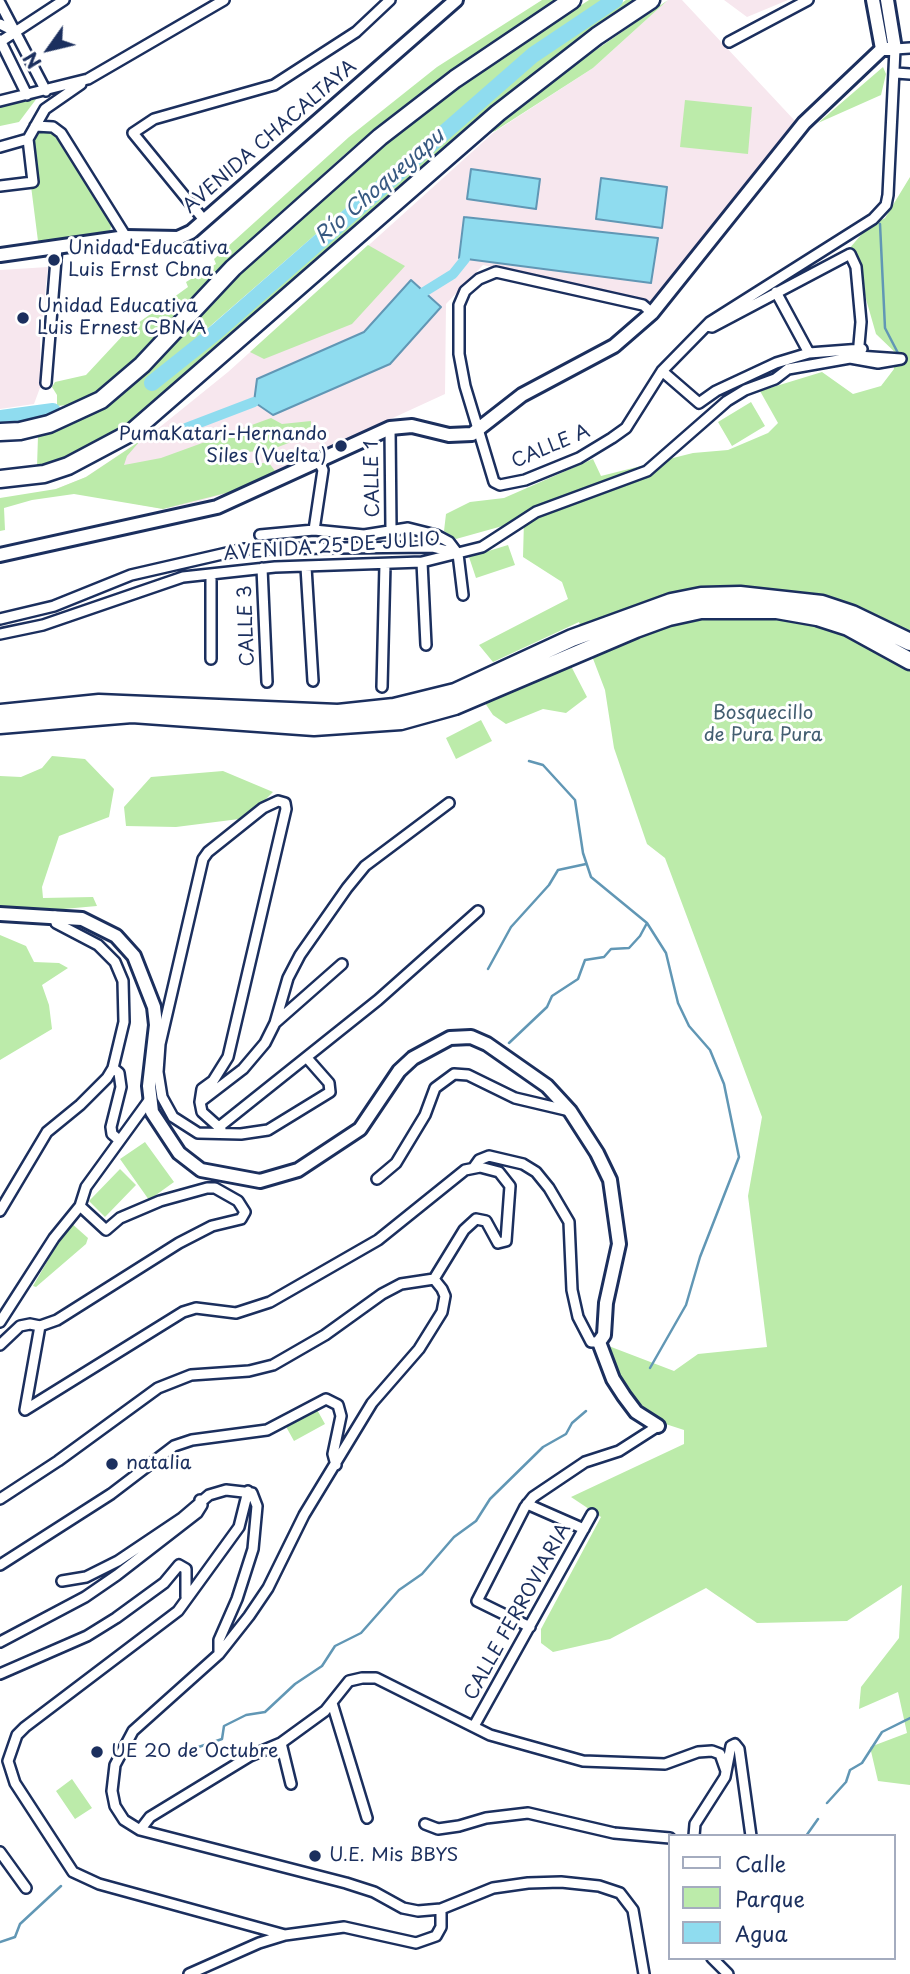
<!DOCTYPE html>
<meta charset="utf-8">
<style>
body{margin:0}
#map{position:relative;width:910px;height:1974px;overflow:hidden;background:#fff;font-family:"Playpen Sans",sans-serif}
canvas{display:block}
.legend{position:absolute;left:668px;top:1834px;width:228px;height:126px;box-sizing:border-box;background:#fff;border:2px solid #a4acbf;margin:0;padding:9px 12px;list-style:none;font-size:21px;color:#1b2f5e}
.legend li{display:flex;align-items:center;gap:14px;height:35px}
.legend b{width:35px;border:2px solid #a4acbf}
.north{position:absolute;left:14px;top:14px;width:70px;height:70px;-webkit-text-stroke:5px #fff;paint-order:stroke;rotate:236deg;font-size:19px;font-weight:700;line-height:28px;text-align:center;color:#1b2f5e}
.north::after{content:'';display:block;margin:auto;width:24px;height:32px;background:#1b2f5e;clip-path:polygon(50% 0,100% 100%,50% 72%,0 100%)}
</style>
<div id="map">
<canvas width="910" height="1974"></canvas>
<ul class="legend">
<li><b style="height:9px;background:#fff"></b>Calle</li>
<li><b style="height:19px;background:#bcebaa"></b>Parque</li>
<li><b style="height:19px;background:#8fdcef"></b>Agua</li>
</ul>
<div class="north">N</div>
</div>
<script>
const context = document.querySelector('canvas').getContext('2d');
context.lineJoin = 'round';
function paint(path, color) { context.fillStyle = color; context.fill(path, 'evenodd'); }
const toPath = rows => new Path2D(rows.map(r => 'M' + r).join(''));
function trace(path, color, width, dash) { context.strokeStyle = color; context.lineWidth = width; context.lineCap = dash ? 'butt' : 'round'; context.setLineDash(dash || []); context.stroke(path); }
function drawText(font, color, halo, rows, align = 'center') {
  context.font = font + ' "Playpen Sans",sans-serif'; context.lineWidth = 6; context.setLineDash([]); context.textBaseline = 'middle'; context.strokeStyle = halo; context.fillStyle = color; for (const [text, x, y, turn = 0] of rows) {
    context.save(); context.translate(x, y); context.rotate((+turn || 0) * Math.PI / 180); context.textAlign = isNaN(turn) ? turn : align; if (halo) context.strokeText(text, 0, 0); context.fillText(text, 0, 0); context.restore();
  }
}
paint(toPath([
 [668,0,682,0,796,122,653,303,483,265,446,304,445,394,234,491,196,502,163,509,56,489,86,477,155,431,228,372,493,133,593,68],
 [724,0,788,0,747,17],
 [48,267,40,339,41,385,34,404,0,409,0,270]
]), '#f7e7ee');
paint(toPath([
 [542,0,557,0,440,78,344,155,215,274,124,369,95,395,79,404,57,406,57,395,52,387,55,382,86,375,127,331,188,287,186,282,216,264,214,259,349,137,437,67],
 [589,0,604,0,529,51,431,134,146,382,151,389,173,375,536,61,626,0,639,0,536,73,474,124,120,431,64,461,37,467,38,436,70,424,101,407,301,214,386,141,457,87],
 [668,0,593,68,495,131,484,135,557,77],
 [883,67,886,74,881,95,818,123],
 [63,79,43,90,19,122,0,126,0,96],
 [685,100,752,107,748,154,680,147],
 [51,130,112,223,110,231,55,241,38,241,31,186,38,182,33,143,40,131],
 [910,177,910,1785,878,1781,870,1747,907,1733,898,1692,859,1709,861,1687,899,1638,902,1585,847,1621,757,1623,706,1588,610,1639,553,1652,541,1643,541,1629,601,1517,571,1497,684,1444,684,1430,644,1417,622,1394,606,1345,674,1371,698,1354,767,1347,748,1196,762,1117,665,858,647,844,614,748,605,690,579,622,493,662,479,645,568,599,562,582,523,557,524,520,456,539,444,531,446,514,470,502,504,498,593,459,601,476,693,453,728,450,768,433,778,423,760,391,822,372,853,394,881,386,894,369,893,362,901,358,876,334,862,285,843,256,866,229,885,218],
 [368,245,405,266,352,324,264,359,250,352],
 [751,402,765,426,732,446,718,422],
 [271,418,282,424,311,421,311,428,291,442,273,449,240,453,235,463,269,463,275,471,234,491,163,509,74,494,32,500,4,508,5,530,0,531,0,498,56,489,86,477,140,441,127,456,124,465,161,458],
 [508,545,515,565,476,578,469,557],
 [571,666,587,697,566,713,543,709,506,724,493,715,485,703],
 [481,720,492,741,456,759,446,738],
 [52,756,85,759,114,789,109,817,59,836,42,887,43,898,93,897,97,906,41,911,0,910,0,776,21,777,42,768],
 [223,771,273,792,247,818,176,827,126,826,124,807,151,777],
 [0,935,26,946,34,962,59,963,68,968,42,985,49,1005,52,1029,0,1060],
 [145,1142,174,1182,149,1200,120,1159],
 [120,1169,136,1185,105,1217,89,1201],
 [70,1222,88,1238,86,1244,36,1287,33,1286],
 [315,1406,325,1424,294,1441,284,1423],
 [72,1779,92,1808,75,1819,56,1791]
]), '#bcebaa');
const water = toPath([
 [471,169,540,179,536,209,467,199,471,169],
 [601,178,667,187,662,228,596,219,601,178],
 [464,217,658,238,651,283,459,258,464,217],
 [411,280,441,307,390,364,273,415,254,402,257,379,364,332,411,280]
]);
paint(water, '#8fdcef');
trace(water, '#6197b5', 2);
trace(toPath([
 [880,224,885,328,899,355],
 [529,761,543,765,575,800,583,853,591,877,647,923,666,953,678,1003,689,1026,710,1050,724,1084,739,1157,700,1257,686,1305,650,1368],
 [488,969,511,927,549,885,558,870,586,864],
 [509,1043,547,1007,552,996,578,979,585,960,604,957,611,949,629,948,640,936,647,923],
 [181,1753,222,1739,224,1726,246,1715,265,1712,295,1684,322,1666,335,1646,361,1633,399,1590,422,1574,454,1537,476,1521,490,1499,543,1447,566,1434,572,1423,586,1411],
 [827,1803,846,1782,850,1770,862,1763,882,1732,910,1718],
 [806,1836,818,1819],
 [0,1942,15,1937,20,1924,61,1886]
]), '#6197b5', 2.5);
trace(toPath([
 [424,292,453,274,465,259],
 [186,428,254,402]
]), '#8fdcef', 10);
trace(toPath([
 [152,383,216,332,533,55,615,0],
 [0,418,53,411]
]), '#8fdcef', 16);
const street = toPath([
 [0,3,46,91],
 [0,24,14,31],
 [0,40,27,95],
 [0,42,64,0],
 [729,42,808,0],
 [896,73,910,74],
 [0,101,88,79,224,0],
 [35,126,53,127,61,133,126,237],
 [28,139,45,109,81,84],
 [0,147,28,139],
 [0,186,33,182,28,139],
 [204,220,133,133,154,119,274,85,356,32,390,0],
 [776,292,809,353],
 [652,313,643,305,496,272,479,279,465,291,459,305,459,354,465,386,494,482,500,485,525,480,579,458,612,438,626,428,662,371,710,322,873,219,886,205,888,195,895,49,910,48],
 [662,371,699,403,716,391,776,363,809,353,862,349],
 [46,383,57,247],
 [390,428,391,529],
 [314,530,323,470,319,462],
 [260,535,314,530,364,535,408,528,436,535,449,542,458,554,463,595],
 [422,562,426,645],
 [306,567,313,681],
 [262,568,267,682],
 [211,574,211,659],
 [0,619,54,606,131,575,244,549,432,547,456,553],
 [0,634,43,625,183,577,275,567,422,562,482,547,536,512,647,471,727,401,745,390,775,379,788,369,850,358,878,363,901,359,858,356,861,322,856,267,850,254,712,327,707,326],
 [382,687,385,564],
 [275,1023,288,978,300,955,347,888,365,866,449,803],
 [113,1068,119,1073,121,1087,111,1127,112,1134,119,1140],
 [200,1102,202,1089,213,1081,228,1057,286,809,285,803,278,801,263,808,208,852,203,859,160,1044,158,1072,162,1097,173,1117,198,1133,241,1134,268,1130,330,1092,329,1083,307,1058],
 [219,1127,378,1000,478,911],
 [221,1129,202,1112,200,1102,243,1069,265,1043,275,1023,342,964],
 [474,1167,479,1160,489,1156,523,1164,536,1172,549,1188,569,1222,572,1290,578,1317,591,1342,599,1342],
 [377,1179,396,1163,425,1115,435,1088,454,1074,468,1075,515,1098,570,1111],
 [0,1211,47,1132,80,1105,107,1078,113,1068,124,1022,123,981,115,962,98,945,56,923,55,916],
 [0,1322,54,1238,80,1206,86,1187,150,1099],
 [0,1345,20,1326,30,1324,40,1326,57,1320,179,1243,212,1226,241,1219,245,1212,238,1201,215,1188,207,1188,160,1201,120,1218,106,1230,80,1206],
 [25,1410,183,1312,196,1308,236,1313,270,1302,378,1240,465,1170,480,1167,499,1172,510,1186,506,1241,498,1243,486,1221,476,1219,464,1230,434,1279],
 [25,1410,40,1326],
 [248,1491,239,1527,178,1611,25,1727,17,1735,8,1761,15,1783,73,1872,99,1884,285,1935],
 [0,1499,58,1461,158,1388,191,1375,249,1371,273,1365,325,1335,382,1294,401,1284,434,1279,442,1289,445,1296,442,1312,419,1349,372,1403,304,1515,268,1588,249,1616,219,1654,133,1731,115,1765,112,1791,115,1806,124,1820,140,1830,346,1883,374,1892,403,1908,418,1911,441,1909,441,1927,436,1936,416,1943,344,1927,285,1935,259,1943,189,1974],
 [527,1504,584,1529],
 [0,1565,111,1494,174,1446,192,1440,267,1430,326,1399,338,1405,341,1416,333,1454,336,1465],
 [62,1581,86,1577,118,1561,182,1518,209,1495,226,1490,252,1493,257,1506,253,1549,237,1599,219,1640,219,1654],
 [530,1627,477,1601,525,1507,533,1497,585,1462,619,1451,658,1426],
 [0,1642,85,1597,117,1575,197,1513,202,1505,200,1500],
 [0,1674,87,1636,116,1618,164,1583,179,1565,186,1569,186,1597],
 [332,1703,367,1818],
 [474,1726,592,1514],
 [281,1743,291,1784],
 [425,1824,438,1829,459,1826,486,1818,528,1813,614,1833,670,1838],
 [140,1830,150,1817,250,1756,281,1743,325,1711,349,1681,362,1678,376,1678,490,1735,583,1761,665,1764,698,1752,712,1751,720,1754,726,1771],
 [694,1836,695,1824,725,1777,731,1746,735,1744,739,1749,751,1836],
 [0,1852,26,1888],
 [441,1909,493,1888,528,1883,561,1882,599,1886,620,1893,633,1910,644,1974],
 [712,1958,728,1974]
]);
const secondary = toPath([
 [873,0,882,49],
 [882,49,895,49,887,0],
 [0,255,126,237,178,238,191,232,456,0],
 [0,555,217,507,390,428,412,426,449,435,472,434,522,395,614,346,652,313,804,123,882,49],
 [0,914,82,919,116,936,134,956,154,1007,156,1025,149,1086,152,1112,179,1153,201,1170,260,1181,298,1170,360,1129,399,1071,413,1058,450,1038,471,1037,487,1044,547,1086,570,1111,597,1153,610,1180,619,1244,606,1303,604,1335,599,1342,613,1379,624,1396,636,1412,658,1426]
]);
const highway = toPath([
 [0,432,20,431,49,424,101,400,142,365,233,268,380,137,455,79,572,0],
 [0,479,44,474,68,466,132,432,498,113,597,36,651,0],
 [0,713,99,703,338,713,394,707,455,692,572,638,671,602,701,596,740,595,822,604,852,614,910,642],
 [0,725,132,714,314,727,401,721,455,706,636,629,669,617,701,610,777,610,817,617,848,627,910,661]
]);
trace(street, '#1b2f5e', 14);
trace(secondary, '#1b2f5e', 18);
trace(highway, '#1b2f5e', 21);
trace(street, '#fff', 9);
trace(secondary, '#fff', 12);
trace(highway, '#fff', 16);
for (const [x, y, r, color] of [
 [54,260,7,"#1b2f5e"],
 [23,318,7,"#1b2f5e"],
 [341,446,7,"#1b2f5e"],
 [112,1464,7,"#1b2f5e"],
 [97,1752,7,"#1b2f5e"],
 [315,1856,7,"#1b2f5e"]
]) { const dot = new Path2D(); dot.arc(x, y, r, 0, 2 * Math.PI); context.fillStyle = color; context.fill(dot); trace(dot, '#fff', 2.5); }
drawText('19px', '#1b2f5e', '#fff', [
 ["AVENIDA CHACALTAYA",270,137,-41],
 ["CALLE A",551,447,-23],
 ["CALLE 1",373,479,-91],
 ["AVENIDA 25 DE JULIO",332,547,-4],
 ["CALLE 3",247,626,-92],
 ["CALLE FERROVIARIA",518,1612,-61]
]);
drawText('19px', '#1b2f5e', '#fff', [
 ["Unidad Educativa",68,249],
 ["Luis Ernst Cbna",68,271],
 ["Unidad Educativa",37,307],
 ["Luis Ernest CBN A",37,329],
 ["PumaKatari-Hernando",327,435,"right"],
 ["Siles (Vuelta)",327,457,"right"],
 ["natalia",126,1464],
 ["UE 20 de Octubre",111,1752],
 ["U.E. Mis BBYS",329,1856]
], 'left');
drawText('19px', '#435e71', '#fff', [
 ["Bosquecillo",763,714],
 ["de Pura Pura",763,736]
]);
drawText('italic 21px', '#385a82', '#fff', [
 ["Río Choqueyapu",380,187,-41]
]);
</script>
